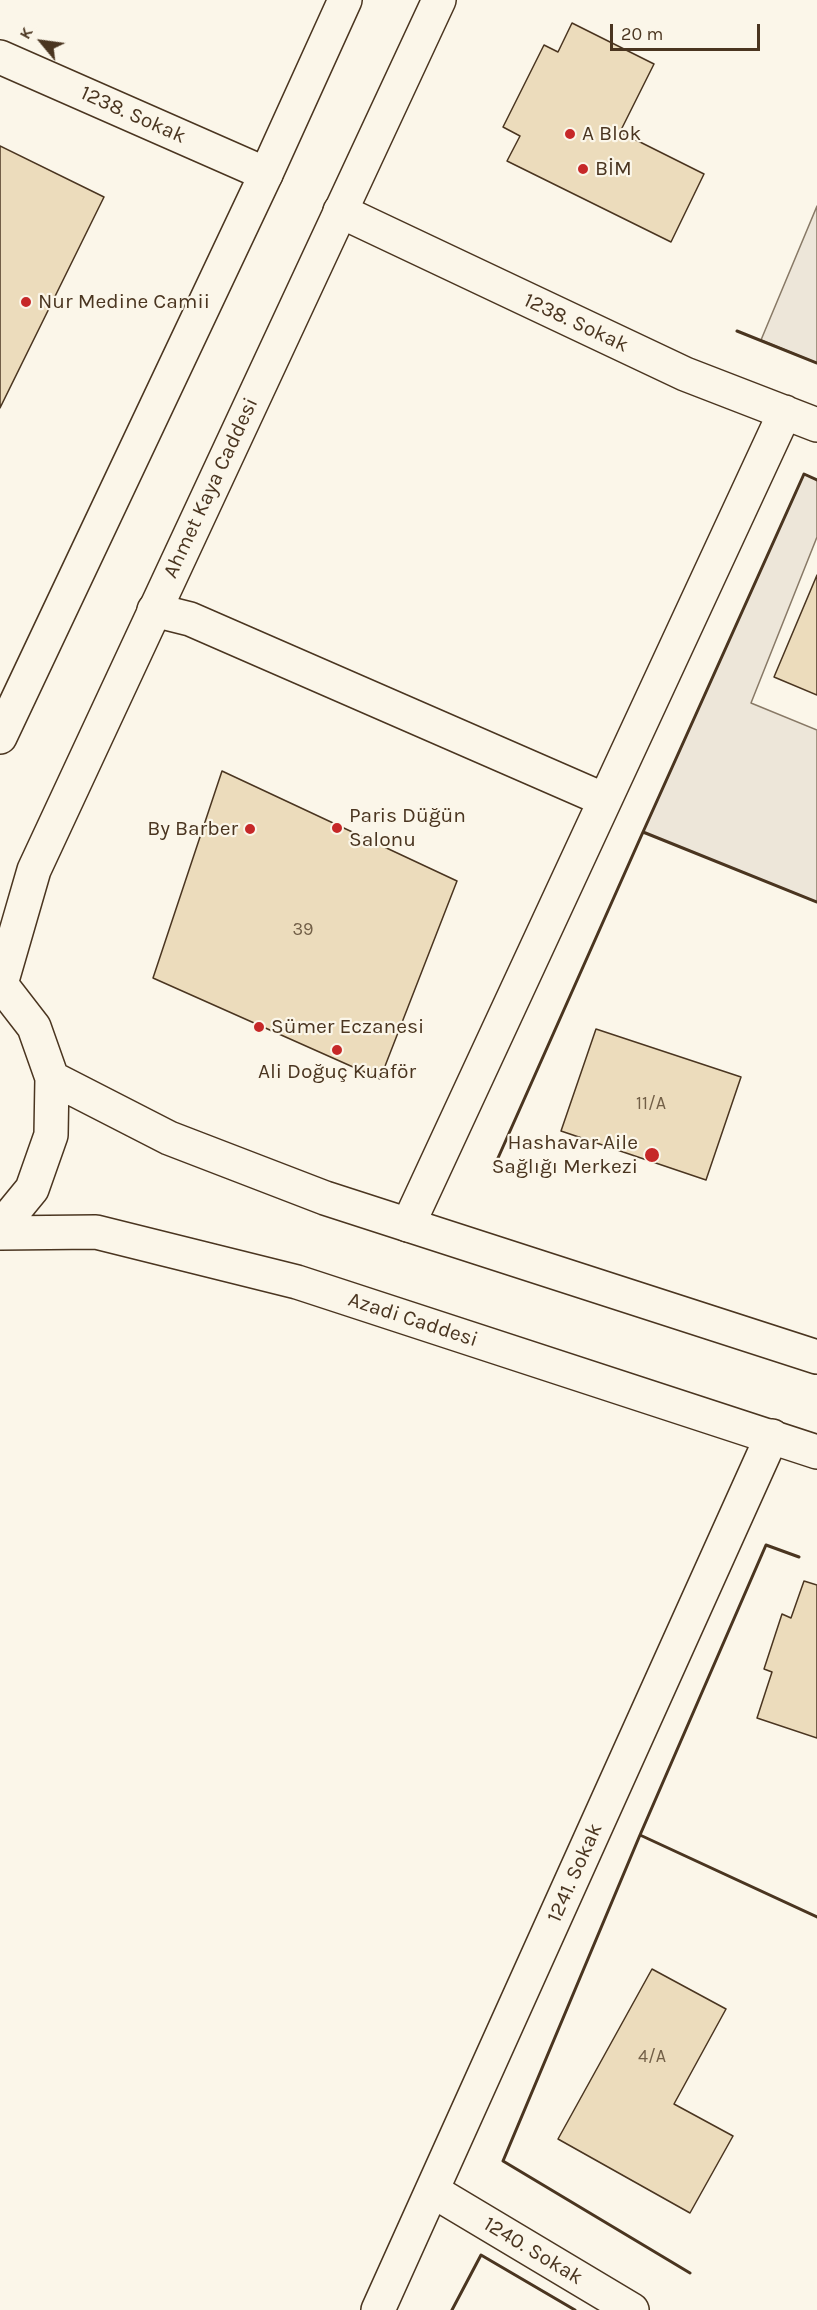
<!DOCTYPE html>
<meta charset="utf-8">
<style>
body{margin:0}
#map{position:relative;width:817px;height:2310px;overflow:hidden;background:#fbf6e9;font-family:Karla,sans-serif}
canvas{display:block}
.north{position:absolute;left:12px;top:12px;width:60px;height:60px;-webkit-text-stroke:4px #fbf6e9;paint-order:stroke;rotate:299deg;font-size:16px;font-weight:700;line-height:24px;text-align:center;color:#4a3520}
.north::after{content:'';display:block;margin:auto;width:21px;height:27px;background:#4a3520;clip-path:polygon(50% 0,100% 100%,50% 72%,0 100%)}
.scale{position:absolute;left:610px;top:24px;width:150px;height:27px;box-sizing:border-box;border:3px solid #4a3520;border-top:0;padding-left:8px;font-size:18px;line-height:21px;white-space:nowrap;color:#4a3520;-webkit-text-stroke:4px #fbf6e9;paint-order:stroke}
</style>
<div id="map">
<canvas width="817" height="2310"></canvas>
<div class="north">K</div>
<div class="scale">20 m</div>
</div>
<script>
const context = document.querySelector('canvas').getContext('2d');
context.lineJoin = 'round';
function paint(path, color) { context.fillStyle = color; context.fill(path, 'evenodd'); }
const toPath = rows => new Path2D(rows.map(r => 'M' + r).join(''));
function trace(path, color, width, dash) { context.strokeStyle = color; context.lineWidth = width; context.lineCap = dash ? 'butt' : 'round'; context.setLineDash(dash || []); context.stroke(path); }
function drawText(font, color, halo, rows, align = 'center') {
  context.font = font + ' Karla,sans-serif'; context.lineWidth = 4.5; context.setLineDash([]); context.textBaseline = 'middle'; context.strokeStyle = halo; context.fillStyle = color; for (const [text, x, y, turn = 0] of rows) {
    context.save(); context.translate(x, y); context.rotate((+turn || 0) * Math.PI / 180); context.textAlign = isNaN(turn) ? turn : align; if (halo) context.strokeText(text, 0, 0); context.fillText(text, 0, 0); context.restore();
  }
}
const green = toPath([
 [817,206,817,363,761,340,817,206],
 [804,474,817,480,817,537,751,703,817,730,817,902,643,832,804,474]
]);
paint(green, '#ede6d9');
trace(green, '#887966', 1.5);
const building = toPath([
 [572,23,654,64,620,132,704,174,671,242,507,161,520,136,503,127,544,45,558,52,572,23],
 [0,146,104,197,0,408,0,146],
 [817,575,817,695,774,677,817,575],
 [222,771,457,881,380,1079,153,978,222,771],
 [596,1029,741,1077,706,1180,561,1131,596,1029],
 [804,1581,817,1585,817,1738,757,1718,772,1672,764,1669,782,1614,791,1618,804,1581],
 [652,1969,726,2009,674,2104,733,2136,690,2213,558,2139,652,1969]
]);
paint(building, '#ecdcbc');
trace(building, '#4a3520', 1.5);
const minor = toPath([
 [0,57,266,174],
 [340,211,685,374,817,425],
 [154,610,190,619,605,800],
 [408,1225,785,412],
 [433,2191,632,2310],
 [378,2310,772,1436]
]);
const secondary = toPath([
 [0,737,266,174,345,0],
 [0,983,34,1027,52,1078,51,1135,32,1189,0,1228],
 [1,984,34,870,439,0],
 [52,1078,169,1138,325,1198,817,1357],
 [0,1233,96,1232,297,1282,817,1452]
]);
trace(minor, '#4a3520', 36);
trace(secondary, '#4a3520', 36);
trace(minor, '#fbf6e9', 33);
trace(secondary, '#fbf6e9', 33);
trace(toPath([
 [737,331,817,363],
 [817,480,804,474,643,832,817,902],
 [494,1167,643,832],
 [799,1557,766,1545,640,1835,817,1917],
 [640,1835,503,2161,690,2273],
 [452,2310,481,2255,575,2310]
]), '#4a3520', 3);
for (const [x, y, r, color] of [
 [570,134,6,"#c62828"],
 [583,169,6,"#c62828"],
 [26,302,6,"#c62828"],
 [337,828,6,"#c62828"],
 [250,829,6,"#c62828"],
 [259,1027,6,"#c62828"],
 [337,1050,6,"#c62828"],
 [652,1155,8,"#c62828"]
]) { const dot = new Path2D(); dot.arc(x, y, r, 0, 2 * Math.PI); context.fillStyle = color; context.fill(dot); trace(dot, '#fbf6e9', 2); }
drawText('18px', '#725f47', null, [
 ["39",303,930],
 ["11/A",651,1104],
 ["4/A",652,2057]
]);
drawText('21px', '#4a3520', '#fbf6e9', [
 ["1238. Sokak",133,115,24],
 ["1238. Sokak",576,323,25],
 ["Ahmet Kaya Caddesi",211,488,-65],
 ["Azadi Caddesi",413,1320,18],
 ["1241. Sokak",575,1873,-66],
 ["1240. Sokak",533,2251,31]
]);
drawText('21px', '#4a3520', '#fbf6e9', [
 ["A Blok",582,134],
 ["BİM",595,169],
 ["Nur Medine Camii",38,302],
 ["Paris Düğün",349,816],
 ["Salonu",349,840],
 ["By Barber",238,829,"right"],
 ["Sümer Eczanesi",271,1027],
 ["Ali Doğuç Kuaför",337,1072,"center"],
 ["Hashavar Aile",638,1143,"right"],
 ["Sağlığı Merkezi",638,1167,"right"]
], 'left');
</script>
